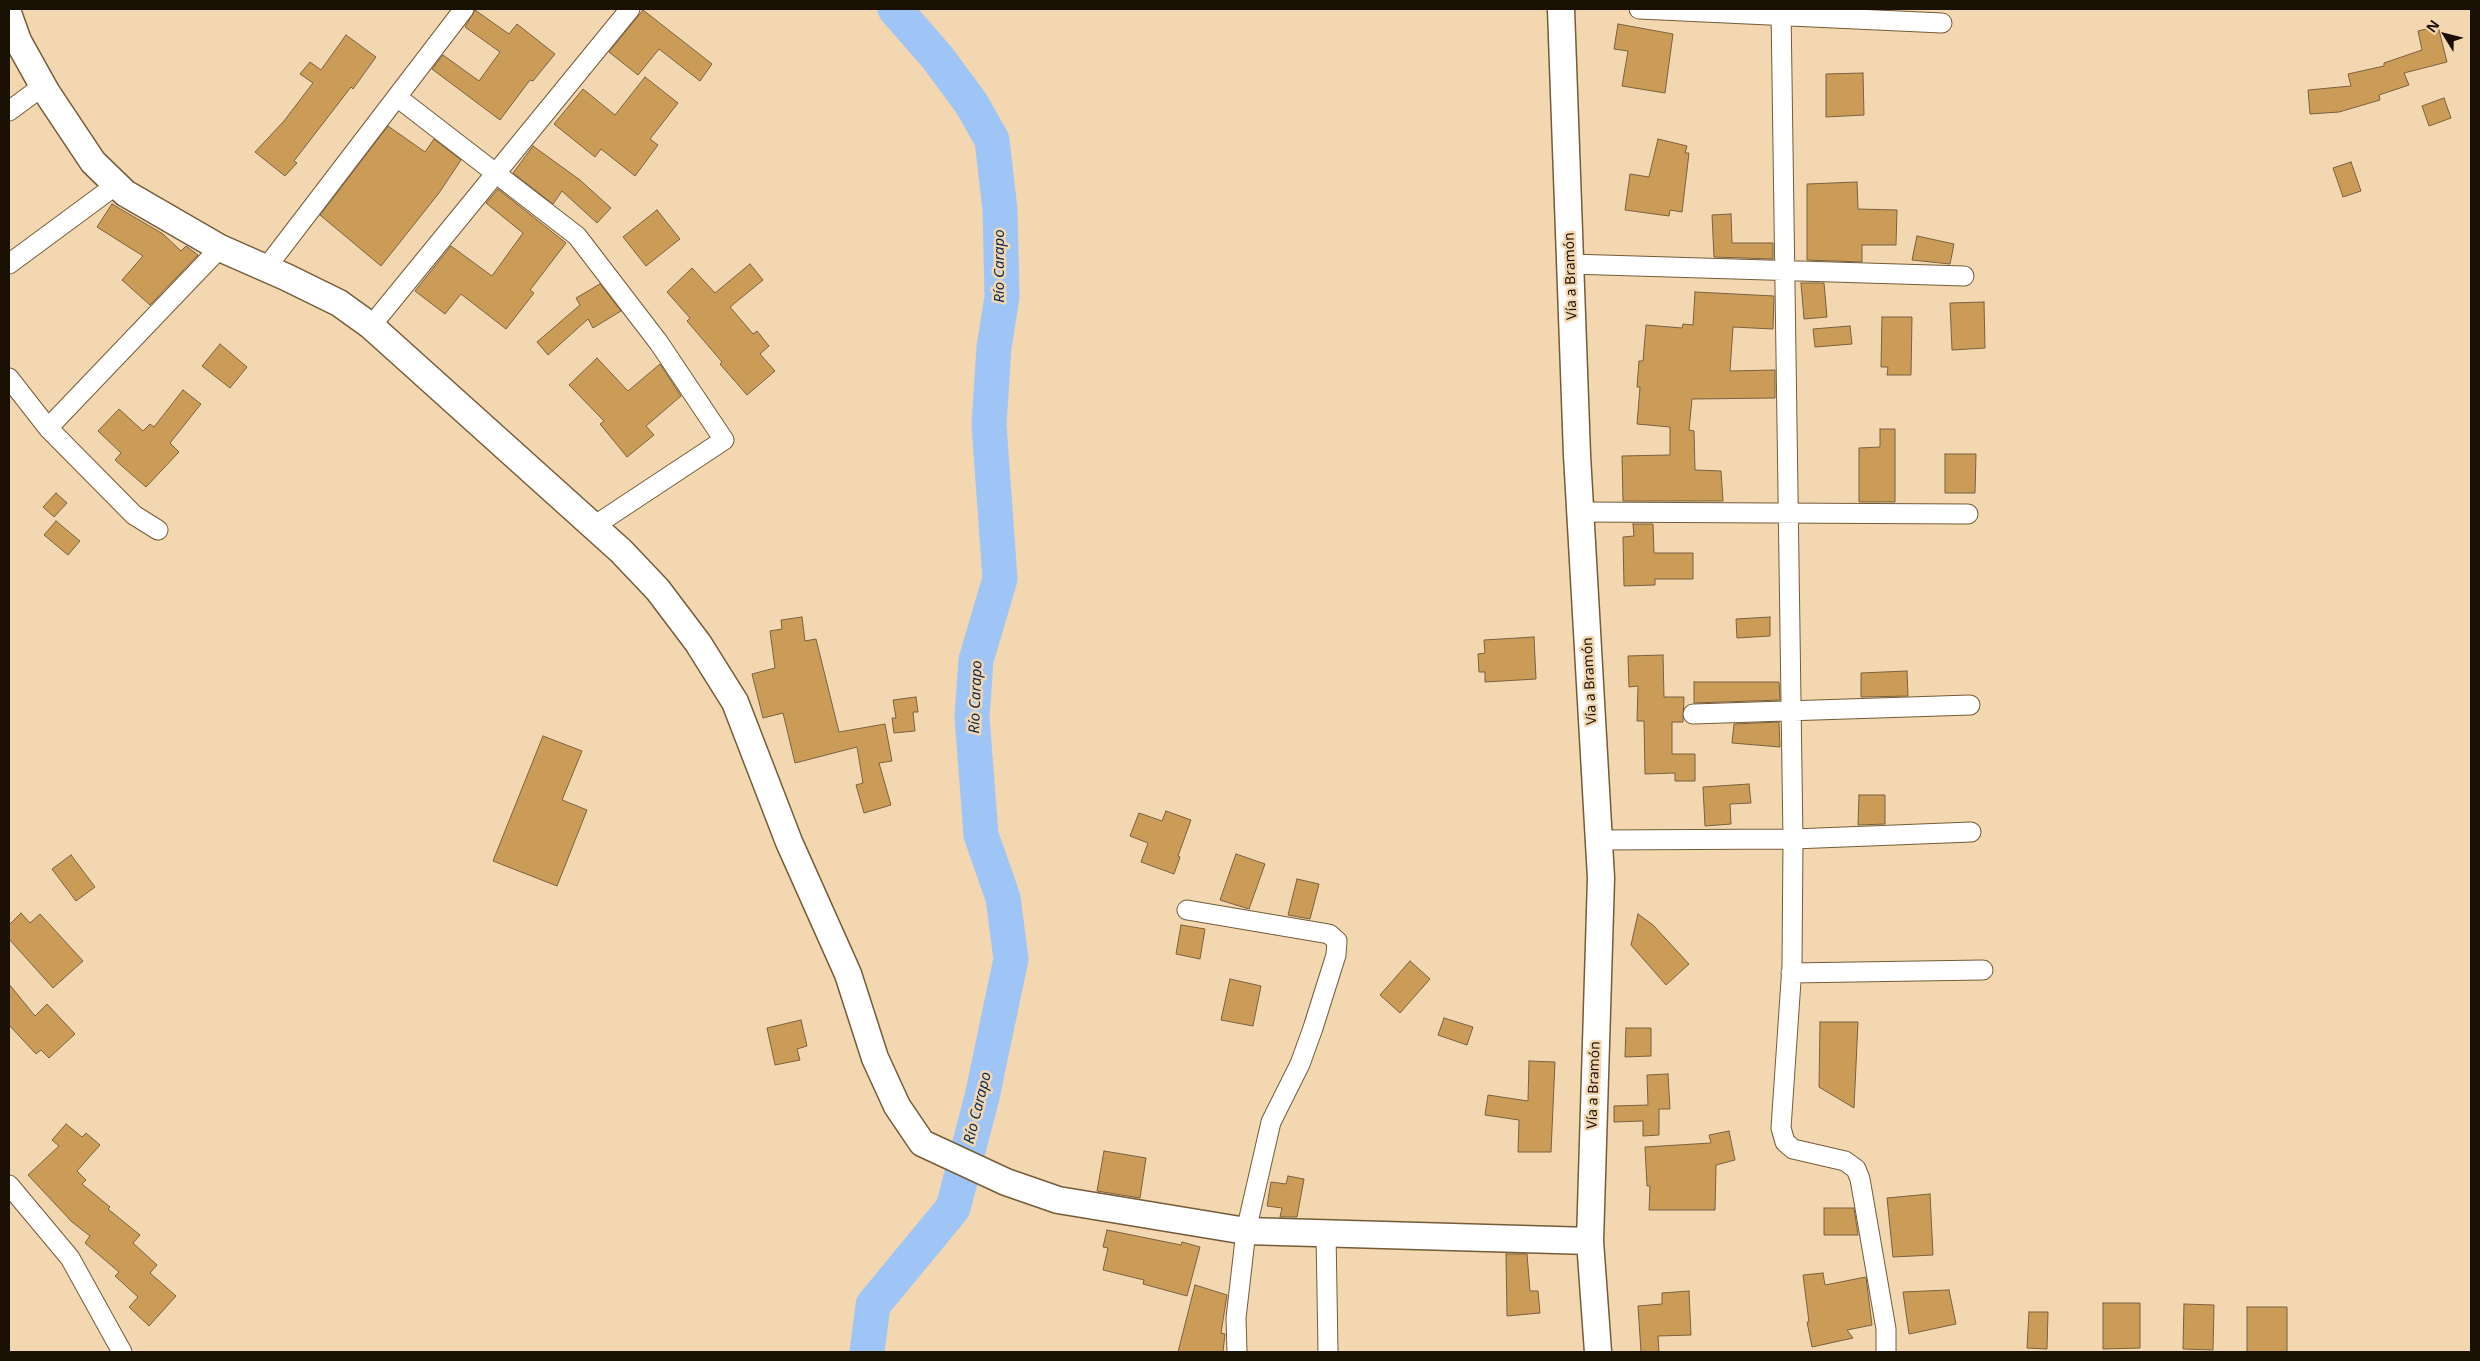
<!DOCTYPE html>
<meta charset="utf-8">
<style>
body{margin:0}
#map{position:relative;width:2480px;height:1361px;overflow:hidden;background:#f3d7b0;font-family:"Noto Sans",sans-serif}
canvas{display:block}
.frame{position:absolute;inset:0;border:10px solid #191003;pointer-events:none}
.north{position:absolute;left:2420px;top:10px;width:50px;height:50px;-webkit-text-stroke:4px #f3d7b0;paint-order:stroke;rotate:306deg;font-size:14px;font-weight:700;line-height:20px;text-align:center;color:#191003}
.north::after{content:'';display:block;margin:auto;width:18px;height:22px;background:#191003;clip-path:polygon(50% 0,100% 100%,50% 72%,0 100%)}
</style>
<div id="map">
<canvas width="2480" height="1361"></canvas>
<div class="frame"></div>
<div class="north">N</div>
</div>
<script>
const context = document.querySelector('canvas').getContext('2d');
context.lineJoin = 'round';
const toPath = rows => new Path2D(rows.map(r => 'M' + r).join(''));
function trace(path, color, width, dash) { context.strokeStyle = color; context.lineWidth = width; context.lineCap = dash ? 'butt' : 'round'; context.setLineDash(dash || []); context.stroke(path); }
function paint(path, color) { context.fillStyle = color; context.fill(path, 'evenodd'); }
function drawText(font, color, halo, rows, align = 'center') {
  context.font = font + ' "Noto Sans",sans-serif'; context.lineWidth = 5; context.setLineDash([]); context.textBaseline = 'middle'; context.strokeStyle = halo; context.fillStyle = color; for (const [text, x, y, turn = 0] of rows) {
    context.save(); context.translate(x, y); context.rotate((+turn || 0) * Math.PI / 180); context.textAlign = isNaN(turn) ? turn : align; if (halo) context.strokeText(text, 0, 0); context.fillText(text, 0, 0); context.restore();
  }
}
trace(toPath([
 [867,1352,873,1305,953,1208,982,1097,1011,959,1003,898,981,835,972,717,976,660,1000,579,989,425,994,347,1002,297,1000,210,992,140,971,103,937,57,895,9]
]), '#9fc5f7', 35);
const building = toPath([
 [475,10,509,34,517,24,555,54,533,81,530,80,500,120,432,69,443,55,479,81,500,52,465,27,475,10],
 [643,10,712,64,700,81,659,49,638,75,609,52,643,10],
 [1618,24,1673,34,1665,93,1622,86,1628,51,1614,49,1618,24],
 [2438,26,2447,62,2404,73,2409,85,2379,95,2380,100,2339,112,2310,114,2308,90,2351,86,2348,74,2384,66,2384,63,2422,50,2418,31,2438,26],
 [346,35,376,57,353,89,351,87,294,161,297,163,285,176,255,152,284,121,313,83,300,74,310,62,321,70,346,35],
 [1863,73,1864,115,1826,117,1826,74,1863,73],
 [645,77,678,103,650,139,658,145,635,176,601,149,595,157,554,124,583,89,615,115,645,77],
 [2444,98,2451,118,2429,126,2422,106,2444,98],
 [388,126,425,152,434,139,461,160,439,193,381,266,320,215,388,126],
 [1658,139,1687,146,1685,153,1689,153,1682,212,1670,210,1669,216,1625,210,1630,174,1649,177,1658,139],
 [533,146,580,180,611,208,597,223,562,191,553,204,513,173,533,146],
 [2351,162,2361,191,2343,197,2333,168,2351,162],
 [1857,182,1858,209,1897,210,1896,245,1862,245,1862,262,1807,260,1807,184,1857,182],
 [498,189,566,243,530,290,534,293,506,329,461,294,445,314,415,291,451,246,492,276,523,233,486,203,498,189],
 [112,204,163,234,181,251,186,246,198,255,150,305,122,280,143,256,97,227,112,204],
 [657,210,680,239,646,266,623,237,657,210],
 [1731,214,1732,243,1773,243,1773,259,1714,257,1712,215,1731,214],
 [1917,236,1954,244,1950,264,1912,260,1917,236],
 [750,264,763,280,730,307,753,334,757,331,769,346,760,354,775,371,747,395,720,364,722,362,687,321,690,318,667,292,692,268,715,293,750,264],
 [1801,283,1824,283,1827,317,1804,319,1801,283],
 [600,284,621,311,593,328,588,319,548,355,537,342,580,305,576,298,600,284],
 [1695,292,1774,296,1773,329,1733,327,1730,371,1775,370,1775,398,1692,399,1689,430,1694,431,1695,470,1721,471,1723,501,1623,501,1622,456,1670,455,1670,427,1637,424,1640,387,1637,387,1639,361,1643,361,1646,325,1682,328,1683,324,1693,325,1695,292],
 [1984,302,1985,348,1952,350,1950,303,1984,302],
 [1882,317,1912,317,1911,375,1887,375,1888,367,1881,367,1882,317],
 [1850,326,1852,344,1815,347,1813,329,1850,326],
 [220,344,247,367,230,388,202,366,220,344],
 [597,358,628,391,660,364,681,396,646,426,654,435,627,457,600,424,604,421,569,385,597,358],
 [183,390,201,404,170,443,179,452,146,487,115,460,121,453,98,431,119,409,143,431,150,424,154,427,183,390],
 [1880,429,1895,429,1895,502,1859,502,1859,448,1880,447,1880,429],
 [1945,454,1976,454,1975,493,1945,493,1945,454],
 [56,493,67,503,54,517,43,507,56,493],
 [56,521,80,541,68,555,44,535,56,521],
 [1633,524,1653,524,1654,553,1693,553,1693,579,1655,579,1655,585,1624,586,1623,537,1634,536,1633,524],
 [802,617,805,641,816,639,839,732,885,724,892,761,879,763,891,805,864,813,856,785,863,783,857,747,795,763,783,713,763,718,752,674,775,668,770,631,782,629,781,620,802,617],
 [1770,617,1770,636,1737,638,1736,619,1770,617],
 [1534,637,1536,679,1485,682,1485,672,1479,672,1478,654,1485,653,1484,640,1534,637],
 [1663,655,1664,697,1684,697,1683,722,1672,722,1672,754,1695,754,1695,781,1675,781,1675,773,1645,774,1644,721,1637,721,1638,686,1629,687,1628,656,1663,655],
 [1907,671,1908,696,1861,697,1861,673,1907,671],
 [1694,682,1779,682,1780,700,1694,703,1694,682],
 [916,697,918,712,913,712,915,731,894,733,892,718,896,718,893,700,916,697],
 [1779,722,1780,747,1732,743,1734,724,1779,722],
 [543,736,582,751,562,800,587,810,557,886,493,861,543,736],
 [1749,784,1751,803,1730,804,1731,824,1705,826,1703,787,1749,784],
 [1859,795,1885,795,1885,824,1858,825,1859,795],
 [1166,811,1191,820,1178,856,1180,857,1174,874,1141,862,1148,843,1130,836,1139,813,1162,821,1166,811],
 [1236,854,1265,864,1249,909,1220,900,1236,854],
 [71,855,95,887,76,901,52,869,71,855],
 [1297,879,1319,884,1310,919,1288,915,1297,879],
 [21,913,30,923,40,914,83,961,53,988,9,939,9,925,21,913],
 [1638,914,1653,925,1689,964,1666,985,1631,945,1638,914],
 [1181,925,1205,929,1200,959,1176,954,1181,925],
 [1410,961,1430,979,1400,1013,1380,995,1410,961],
 [1230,979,1261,986,1253,1026,1221,1020,1230,979],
 [9,984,35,1016,47,1004,75,1034,49,1058,41,1050,36,1054,9,1025,9,984],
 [1444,1018,1473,1027,1467,1045,1438,1035,1444,1018],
 [801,1020,807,1046,797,1049,800,1060,775,1065,767,1028,801,1020],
 [1820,1022,1858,1022,1854,1108,1819,1087,1820,1022],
 [1626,1028,1651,1028,1651,1056,1625,1057,1626,1028],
 [1529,1061,1555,1062,1551,1152,1518,1152,1519,1120,1485,1115,1488,1095,1528,1101,1529,1061],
 [1668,1074,1670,1109,1659,1109,1659,1135,1643,1136,1643,1121,1614,1122,1614,1106,1648,1105,1647,1075,1668,1074],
 [66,1124,82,1137,86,1133,100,1145,77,1171,86,1180,82,1184,110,1207,108,1209,140,1235,133,1243,157,1265,150,1273,176,1296,149,1326,129,1307,138,1297,115,1276,119,1272,85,1243,90,1236,72,1222,28,1175,59,1146,52,1140,66,1124],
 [1729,1131,1735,1160,1716,1165,1715,1210,1649,1210,1650,1186,1647,1186,1645,1147,1711,1143,1709,1135,1729,1131],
 [1104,1151,1146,1158,1140,1198,1097,1191,1104,1151],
 [1288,1176,1304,1179,1297,1217,1280,1217,1282,1208,1267,1206,1271,1182,1286,1184,1288,1176],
 [1930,1194,1933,1255,1893,1257,1887,1198,1930,1194],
 [1824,1208,1854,1208,1858,1235,1824,1235,1824,1208],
 [1107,1230,1181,1245,1182,1242,1200,1247,1187,1296,1143,1284,1144,1280,1103,1270,1108,1248,1103,1247,1107,1230],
 [1506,1254,1527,1254,1530,1291,1538,1291,1540,1313,1507,1316,1506,1254],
 [1823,1273,1825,1285,1866,1277,1872,1325,1847,1330,1853,1338,1812,1347,1807,1322,1809,1322,1803,1275,1823,1273],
 [1195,1285,1227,1295,1221,1333,1225,1334,1223,1352,1178,1352,1195,1285],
 [1949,1290,1956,1324,1909,1334,1903,1292,1949,1290],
 [1689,1291,1691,1335,1658,1336,1659,1352,1641,1352,1638,1306,1662,1304,1662,1293,1689,1291],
 [2103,1303,2140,1303,2140,1348,2103,1349,2103,1303],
 [2184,1304,2214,1305,2213,1350,2183,1349,2184,1304],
 [2247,1307,2287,1307,2287,1352,2247,1352,2247,1307],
 [2029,1312,2048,1312,2047,1349,2027,1348,2029,1312]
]);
paint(building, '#cb9c57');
trace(building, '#79613e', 1);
const street = toPath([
 [1639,9,1942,23],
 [1781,9,1793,839,1792,966,1781,1128,1785,1142,1793,1149,1845,1161,1856,1169,1860,1179,1886,1329,1886,1352],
 [397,97,577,236,659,343,724,440,594,526],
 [9,111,43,86],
 [9,264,116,185],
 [1570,264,1964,276],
 [266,268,464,9],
 [371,326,630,9],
 [9,378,48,428,134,515,158,530],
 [48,428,220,248],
 [1580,512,1968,514],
 [1693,714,1970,705],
 [1599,840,1793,839,1971,832],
 [1187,910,1329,934,1337,941,1336,955,1313,1028,1300,1064,1271,1122,1246,1231,1236,1318,1237,1352],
 [1791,973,1983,970],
 [9,1185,70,1258,122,1352],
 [1326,1233,1328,1352]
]);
const secondary = toPath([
 [1561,9,1577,455,1601,878,1590,1241,1598,1352],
 [9,16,18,41,47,93,93,162,125,193,220,248,286,277,339,303,371,326,621,551,658,590,698,643,735,702,789,842,848,974,875,1058,897,1106,922,1143,1006,1182,1058,1200,1246,1231,1590,1241]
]);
trace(street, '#745c38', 21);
trace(secondary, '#745c38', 29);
trace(street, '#fff', 19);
trace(secondary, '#fff', 26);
drawText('14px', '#191003', '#f3d7b0', [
 ["Vía a Bramón",1571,276,-92],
 ["Vía a Bramón",1590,681,-93],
 ["Vía a Bramón",1594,1085,-88]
]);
drawText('italic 15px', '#092950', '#f3d7b0', [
 ["Río Carapo",1000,266,-90],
 ["Río Carapo",976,697,-88],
 ["Río Carapo",978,1108,-76]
]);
</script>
